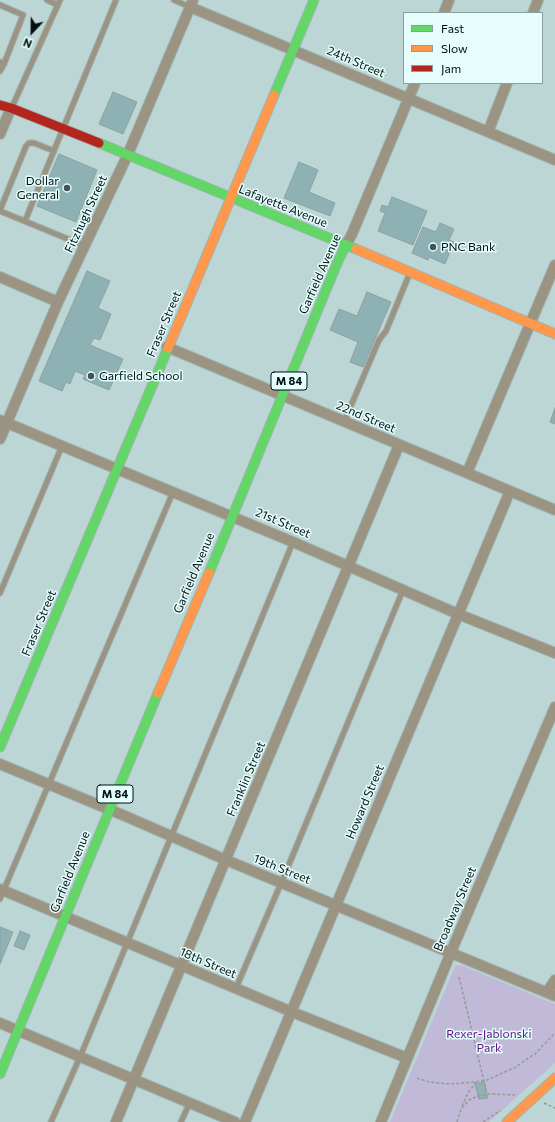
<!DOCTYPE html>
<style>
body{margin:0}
#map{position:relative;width:555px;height:1122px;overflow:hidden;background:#bbd6d4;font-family:Commissioner,sans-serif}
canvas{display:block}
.legend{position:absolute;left:403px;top:12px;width:140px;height:72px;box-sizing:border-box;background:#e5fdfc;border:1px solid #899e9d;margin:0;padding:5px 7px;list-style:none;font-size:12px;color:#00100f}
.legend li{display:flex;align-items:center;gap:8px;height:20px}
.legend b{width:20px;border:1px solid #899e9d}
.north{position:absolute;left:12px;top:12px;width:40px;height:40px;-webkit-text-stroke:3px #e5fdfc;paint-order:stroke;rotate:202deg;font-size:11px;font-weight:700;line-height:16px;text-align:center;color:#00100f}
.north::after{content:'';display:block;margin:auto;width:14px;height:18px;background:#00100f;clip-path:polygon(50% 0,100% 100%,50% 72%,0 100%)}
</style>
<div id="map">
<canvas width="555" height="1122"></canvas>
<ul class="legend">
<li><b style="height:5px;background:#63d668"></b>Fast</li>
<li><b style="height:5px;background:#ff974d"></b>Slow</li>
<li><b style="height:5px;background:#b3261e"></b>Jam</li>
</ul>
<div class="north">N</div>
</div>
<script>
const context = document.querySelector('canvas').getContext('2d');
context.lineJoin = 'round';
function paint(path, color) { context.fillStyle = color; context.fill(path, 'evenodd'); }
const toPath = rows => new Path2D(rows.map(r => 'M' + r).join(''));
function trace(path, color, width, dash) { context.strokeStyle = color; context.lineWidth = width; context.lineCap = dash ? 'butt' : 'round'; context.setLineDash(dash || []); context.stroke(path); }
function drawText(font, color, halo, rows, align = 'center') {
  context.font = font + ' Commissioner,sans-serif'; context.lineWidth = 3; context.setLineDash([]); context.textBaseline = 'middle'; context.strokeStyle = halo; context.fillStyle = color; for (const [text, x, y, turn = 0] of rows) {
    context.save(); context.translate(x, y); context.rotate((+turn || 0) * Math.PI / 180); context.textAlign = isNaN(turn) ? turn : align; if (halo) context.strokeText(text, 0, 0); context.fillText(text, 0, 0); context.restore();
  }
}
paint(toPath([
 [461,965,555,1004,555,1063,489,1122,390,1122,455,966]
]), '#c1b9d8');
const building = toPath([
 [113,92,137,102,123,134,99,124,113,92],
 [59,154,97,170,76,222,37,206,59,154],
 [299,162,318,170,309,192,335,203,330,216,284,198,299,162],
 [392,197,427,211,413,245,378,231,385,213,380,211,382,205,388,207,392,197],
 [440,223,454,229,449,240,454,242,445,264,429,257,428,260,412,253,423,227,436,232,440,223],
 [87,271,110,281,98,308,111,314,100,340,94,338,90,345,123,359,109,390,83,379,85,375,75,371,70,384,66,382,62,391,39,381,87,271],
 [367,292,391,302,363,367,350,362,358,342,330,330,339,309,357,316,367,292],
 [555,408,555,424,550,422,555,408],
 [0,927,13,932,0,964,0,927],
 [20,931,30,935,24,950,14,946,20,931],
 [484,1082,488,1098,479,1099,475,1084,484,1082]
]);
paint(building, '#8eb1b4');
trace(building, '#8ca0a1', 1);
const lane = toPath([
 [47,0,58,5],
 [174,0,190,7],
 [0,5,23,15,4,64],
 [0,62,4,64,0,71],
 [12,107,60,0],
 [0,210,26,146,29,143,34,143,54,151],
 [0,211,85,246],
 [25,221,116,0],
 [344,422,379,340,386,331,409,275],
 [0,593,62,446],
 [0,899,173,492],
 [236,988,285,874,403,590],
 [51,1122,80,1057,293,542],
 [181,1122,190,1102]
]);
const street = toPath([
 [190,7,555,160],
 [444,13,449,0],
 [533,13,538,0],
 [488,132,507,83],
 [0,134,11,108],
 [346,245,352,234,415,83],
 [0,277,58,302],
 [167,347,555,510],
 [0,420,117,469,293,542,458,614,555,653],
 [0,439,58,302,128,154,193,0],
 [467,473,555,265],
 [0,764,125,816,226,860,555,996],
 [0,889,292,1012,407,1058],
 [547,992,555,980],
 [0,1023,235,1122],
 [116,1122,399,445],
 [245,1122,510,491],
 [381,1122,454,945,555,707]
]);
const fast = toPath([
 [274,95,314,0],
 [99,143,346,245],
 [209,573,338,261,346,245,356,249],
 [0,747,168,348],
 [0,1074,158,693]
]);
const slow = toPath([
 [356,249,555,334],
 [168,348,274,95],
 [158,693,209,573],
 [507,1122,555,1078]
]);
const jam = toPath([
 [0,105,11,108,99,143]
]);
trace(lane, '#a0b4b3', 7);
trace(street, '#a0b4b3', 12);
trace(fast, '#a0b4b3', 11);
trace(slow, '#a0b4b3', 11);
trace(jam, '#a0b4b3', 11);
trace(toPath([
 [459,977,487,1094],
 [417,1078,429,1082,449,1084,475,1082,487,1080,516,1067,527,1059,535,1054,555,1033],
 [544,1103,555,1108],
 [462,1106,468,1093,476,1082],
 [457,1122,461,1109,469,1100,478,1096,489,1094,517,1095],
 [483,1122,501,1110]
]), '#969a91', 1.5, [3, 2]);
trace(lane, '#9c9483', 5);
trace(street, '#9c9483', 10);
trace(fast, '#63d668', 9);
trace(slow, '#ff974d', 9);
trace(jam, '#b3261e', 9);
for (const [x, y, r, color] of [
 [67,188,4,"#415554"],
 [433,247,4,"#415554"],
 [91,376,4,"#415554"]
]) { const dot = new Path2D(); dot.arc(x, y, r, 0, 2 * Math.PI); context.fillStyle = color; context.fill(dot); trace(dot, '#e5fdfc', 1.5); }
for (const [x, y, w] of [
 [289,381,36],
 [115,794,36]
]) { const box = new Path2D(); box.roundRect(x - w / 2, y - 9, w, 18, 3); context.fillStyle = '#e5fdfc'; context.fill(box); trace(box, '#00100f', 1); }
drawText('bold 11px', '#00100f', null, [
 ["M 84",289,381],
 ["M 84",115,794]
]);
drawText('12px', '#00100f', '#e5fdfc', [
 ["24th Street",356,62,23],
 ["Lafayette Avenue",283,206,22],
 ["Fitzhugh Street",86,214,-65],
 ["Garfield Avenue",320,274,-66],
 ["Fraser Street",164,324,-67],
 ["22nd Street",366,417,23],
 ["21st Street",283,523,23],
 ["Garfield Avenue",194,573,-67],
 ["Fraser Street",39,623,-67],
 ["Franklin Street",246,779,-67],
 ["Howard Street",365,802,-67],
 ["19th Street",282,869,22],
 ["Garfield Avenue",70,872,-68],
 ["Broadway Street",455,909,-67],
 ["18th Street",208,963,23]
]);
drawText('12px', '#00100f', '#e5fdfc', [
 ["Dollar",59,181,"right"],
 ["General",59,195,"right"],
 ["PNC Bank",441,247],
 ["Garfield School",99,376]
], 'left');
drawText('12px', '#5d167d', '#e5fdfc', [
 ["Rexer-Jablonski",489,1034],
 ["Park",489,1048]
]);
</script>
